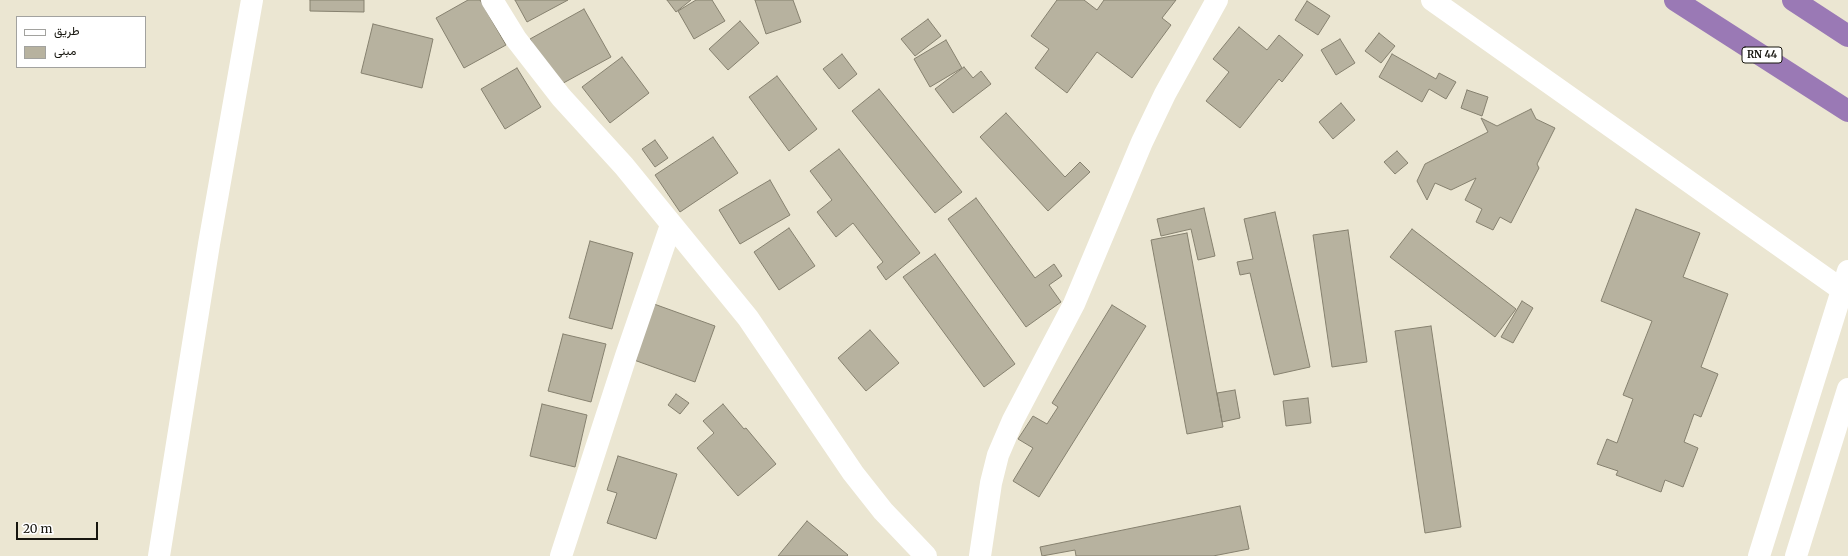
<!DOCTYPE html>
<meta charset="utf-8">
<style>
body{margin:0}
#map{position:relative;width:1848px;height:556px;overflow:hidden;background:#ebe6d2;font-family:Merriweather,Vazirmatn,serif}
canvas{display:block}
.legend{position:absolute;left:16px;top:16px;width:130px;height:52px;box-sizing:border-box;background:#fff;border:1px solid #a2a29f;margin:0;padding:5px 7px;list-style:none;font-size:12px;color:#17160f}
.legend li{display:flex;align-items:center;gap:8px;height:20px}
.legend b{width:20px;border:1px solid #a2a29f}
.scale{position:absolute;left:16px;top:522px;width:82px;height:18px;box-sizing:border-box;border:2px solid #17160f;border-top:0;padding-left:5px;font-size:12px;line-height:14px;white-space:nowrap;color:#17160f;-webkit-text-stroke:3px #fff;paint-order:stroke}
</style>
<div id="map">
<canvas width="1848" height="556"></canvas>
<ul class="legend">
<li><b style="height:5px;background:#fff"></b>طريق</li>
<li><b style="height:11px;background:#b7b29f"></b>مبنى</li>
</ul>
<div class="scale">20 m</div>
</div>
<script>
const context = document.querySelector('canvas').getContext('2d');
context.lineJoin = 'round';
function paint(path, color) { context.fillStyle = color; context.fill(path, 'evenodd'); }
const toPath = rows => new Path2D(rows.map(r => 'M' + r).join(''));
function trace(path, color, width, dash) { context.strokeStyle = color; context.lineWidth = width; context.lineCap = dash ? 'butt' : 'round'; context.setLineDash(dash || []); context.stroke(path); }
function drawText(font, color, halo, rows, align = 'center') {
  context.font = font + ' Merriweather,serif'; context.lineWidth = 3.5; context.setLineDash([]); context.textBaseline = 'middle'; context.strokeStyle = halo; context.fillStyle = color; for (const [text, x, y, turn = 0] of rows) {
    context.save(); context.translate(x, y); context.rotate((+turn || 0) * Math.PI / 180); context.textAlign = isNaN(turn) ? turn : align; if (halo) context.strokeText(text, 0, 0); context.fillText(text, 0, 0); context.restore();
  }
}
const building = toPath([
 [310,0,364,0,364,12,310,11,310,0],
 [468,0,480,0,506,45,464,68,436,18,468,0],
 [515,0,568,0,527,22,515,0],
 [667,0,691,0,676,12,667,0],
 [696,0,712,0,725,21,694,39,678,11,696,0],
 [755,0,793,0,801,22,766,34,755,0],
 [1057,0,1084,0,1097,10,1104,0,1176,0,1162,18,1171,25,1132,78,1097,52,1067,93,1035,68,1049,49,1031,36,1057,0],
 [1307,1,1330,16,1318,35,1295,20,1307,1],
 [584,9,611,57,556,87,530,39,584,9],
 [928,19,941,36,915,56,901,39,928,19],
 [740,21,759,43,728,70,709,49,740,21],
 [373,24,433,39,422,88,361,73,373,24],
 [1239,27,1267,50,1279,35,1303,55,1282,82,1279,79,1240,128,1206,101,1229,72,1213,59,1239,27],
 [1379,33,1395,46,1381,63,1365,51,1379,33],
 [1340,39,1355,63,1336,75,1321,50,1340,39],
 [946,40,962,68,930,87,914,59,946,40],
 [842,54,857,74,839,89,823,69,842,54],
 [1392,54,1436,79,1439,73,1456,82,1446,99,1429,89,1422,102,1379,77,1392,54],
 [622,57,649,93,610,123,582,87,622,57],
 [964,67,973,78,981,71,991,84,953,113,935,89,964,67],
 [517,68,541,107,505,129,481,89,517,68],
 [777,76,817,129,789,151,749,97,777,76],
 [879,89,962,192,935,213,852,111,879,89],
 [1467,90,1488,97,1482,116,1461,108,1467,90],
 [1341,103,1355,120,1333,139,1319,122,1341,103],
 [1531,109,1536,119,1555,128,1537,164,1539,168,1511,223,1500,217,1493,230,1476,222,1482,209,1465,200,1476,178,1451,190,1435,183,1427,200,1417,181,1425,164,1488,132,1481,118,1497,126,1531,109],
 [1006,113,1065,177,1080,162,1090,172,1048,211,980,137,1006,113],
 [713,137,738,173,680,212,655,175,713,137],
 [655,140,668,158,655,167,642,149,655,140],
 [839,149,920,253,886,280,877,267,883,262,853,223,836,237,817,212,832,200,810,171,839,149],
 [1397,151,1408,163,1395,174,1384,162,1397,151],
 [770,180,790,215,740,244,719,210,770,180],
 [976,198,1035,278,1054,264,1062,276,1049,285,1061,302,1026,327,948,219,976,198],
 [1204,208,1215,256,1198,260,1191,229,1161,236,1157,219,1204,208],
 [1636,209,1700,233,1683,277,1728,294,1701,367,1718,374,1701,417,1694,414,1684,442,1698,448,1683,487,1665,480,1661,492,1616,475,1618,471,1597,464,1607,439,1617,443,1633,399,1623,395,1652,321,1601,301,1636,209],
 [1275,212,1310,367,1274,375,1250,273,1240,275,1237,262,1253,259,1244,219,1275,212],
 [789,228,815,266,779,290,754,252,789,228],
 [1412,229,1516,309,1495,337,1390,257,1412,229],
 [1348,230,1367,362,1332,367,1313,235,1348,230],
 [1187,233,1223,427,1187,434,1151,240,1187,233],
 [590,241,633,253,612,329,569,318,590,241],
 [935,254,1015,364,984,387,903,277,935,254],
 [1522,301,1533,308,1513,343,1501,337,1522,301],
 [654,304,715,326,695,382,634,360,654,304],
 [1112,305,1146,326,1039,497,1013,481,1033,448,1018,439,1033,416,1047,424,1058,407,1052,403,1112,305],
 [1431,326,1461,527,1425,533,1395,331,1431,326],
 [870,330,899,363,866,391,838,358,870,330],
 [563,334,606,344,591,402,548,391,563,334],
 [1235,390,1240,418,1222,422,1217,393,1235,390],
 [676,394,689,403,680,414,668,405,676,394],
 [1308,398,1311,423,1286,426,1283,401,1308,398],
 [542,404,587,415,575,467,530,456,542,404],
 [723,404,744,429,746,428,776,464,738,496,697,448,714,433,703,421,723,404],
 [618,456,677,474,656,539,607,523,617,493,607,490,618,456],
 [1240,506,1249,549,1213,556,1076,556,1075,550,1042,556,1040,547,1240,506],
 [807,521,848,555,847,556,778,556,807,521]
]);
paint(building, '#b7b29f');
trace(building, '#86816f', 1);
trace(toPath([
 [492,0,516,39,561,97,624,166,748,318,853,473,883,511,926,556],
 [1432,0,1848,294],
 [159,556,209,244,252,0],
 [561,556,626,356,671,225],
 [980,556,991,483,998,455,1013,420,1074,304,1142,142,1165,94,1217,0],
 [1759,556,1848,271],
 [1796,556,1848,389]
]), '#fff', 22);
trace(toPath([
 [1675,0,1848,111],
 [1793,0,1848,36]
]), '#9a79b5', 22);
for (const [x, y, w] of [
 [1762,55,40]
]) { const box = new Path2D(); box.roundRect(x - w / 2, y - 8, w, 16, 3); context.fillStyle = '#fff'; context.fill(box); trace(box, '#17160f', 1); }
drawText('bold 10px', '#17160f', null, [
 ["RN 44",1762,55]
]);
</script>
